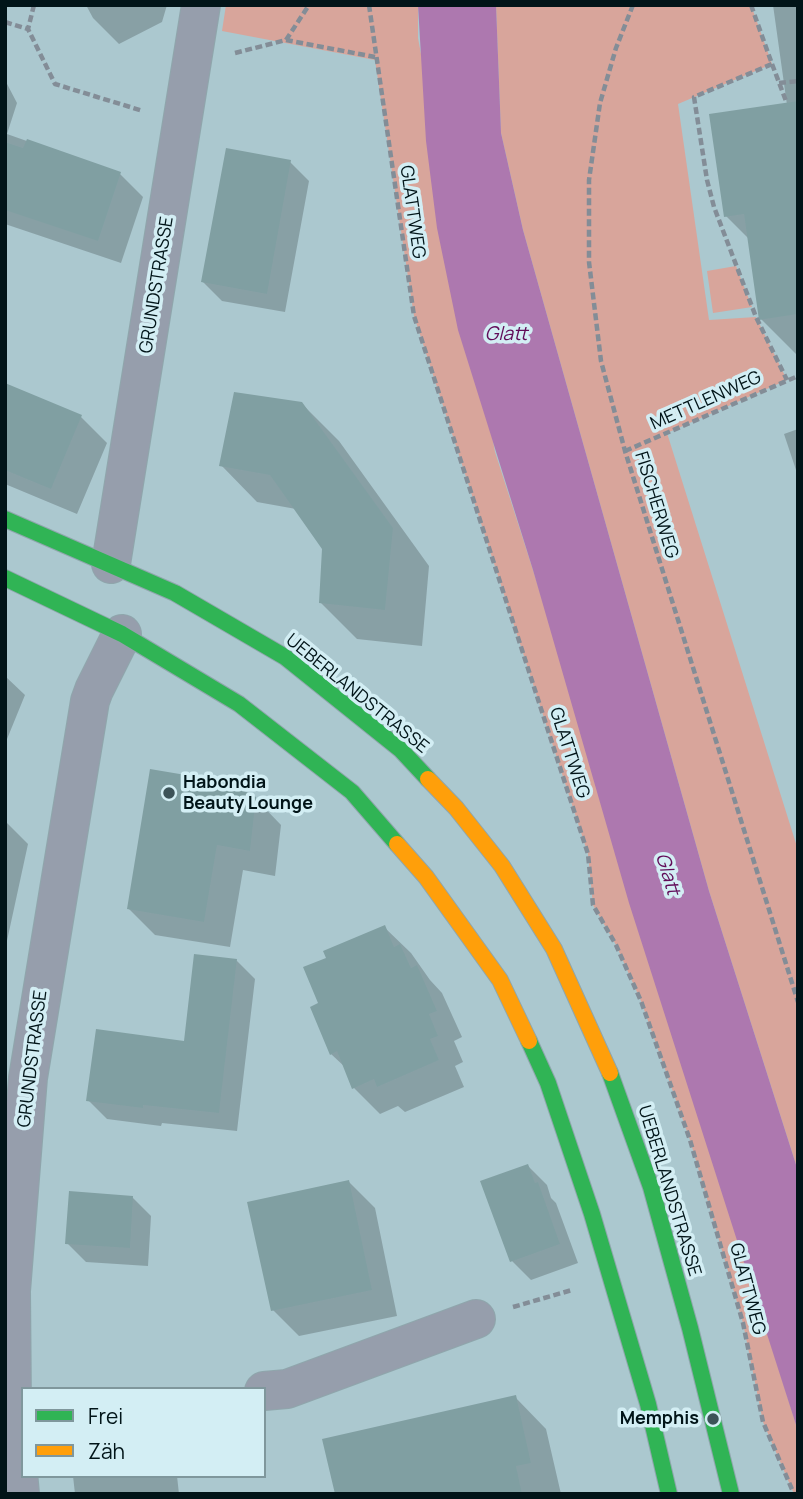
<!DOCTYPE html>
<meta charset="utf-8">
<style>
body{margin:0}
#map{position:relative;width:803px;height:1499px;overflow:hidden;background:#abc8cf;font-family:Manrope,sans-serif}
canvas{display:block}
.frame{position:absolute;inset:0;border:7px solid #011418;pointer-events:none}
.legend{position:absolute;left:21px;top:1387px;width:245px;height:91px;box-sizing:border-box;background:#d3eef4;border:2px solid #7f979c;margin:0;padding:9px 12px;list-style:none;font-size:21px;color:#011418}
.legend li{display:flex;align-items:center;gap:14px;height:35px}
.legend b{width:35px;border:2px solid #7f979c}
</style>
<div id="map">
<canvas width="803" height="1499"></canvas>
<div class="frame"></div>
<ul class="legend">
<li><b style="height:9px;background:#30b455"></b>Frei</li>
<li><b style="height:9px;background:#ff9f0a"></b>Zäh</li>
</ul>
</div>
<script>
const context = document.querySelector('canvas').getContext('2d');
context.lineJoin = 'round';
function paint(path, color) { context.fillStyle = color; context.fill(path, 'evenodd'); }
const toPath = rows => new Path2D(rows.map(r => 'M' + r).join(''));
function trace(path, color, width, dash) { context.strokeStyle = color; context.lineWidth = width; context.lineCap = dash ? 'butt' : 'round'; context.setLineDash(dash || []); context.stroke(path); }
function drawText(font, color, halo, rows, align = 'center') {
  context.font = font + ' Manrope,sans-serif'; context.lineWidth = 7; context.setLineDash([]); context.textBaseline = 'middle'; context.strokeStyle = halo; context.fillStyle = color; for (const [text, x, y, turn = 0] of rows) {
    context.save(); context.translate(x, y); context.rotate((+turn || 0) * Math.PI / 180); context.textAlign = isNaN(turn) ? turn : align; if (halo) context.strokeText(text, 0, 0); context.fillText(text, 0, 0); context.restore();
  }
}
paint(toPath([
 [226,5,418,5,418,38,495,452,533,570,798,1431,798,1494,794,1494,763,1422,743,1323,690,1140,641,1001,616,945,593,905,588,854,414,316,375,60,222,31],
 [496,5,751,5,772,64,678,104,709,320,756,317,787,380,667,433,798,850,798,1171,709,891,523,230,501,133],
 [736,266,752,307,713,313,707,271]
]), '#d8a59b');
paint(toPath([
 [418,5,496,5,501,133,523,230,709,891,798,1171,798,1431,629,903,533,570,458,330,437,228,426,141]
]), '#ad78af');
paint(toPath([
 [86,5,167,5,162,22,119,44,93,18],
 [773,5,798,5,798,356,761,319,750,240,726,216,787,105],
 [5,80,17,103,7,134,120,174,143,197,121,263,5,224],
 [290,162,309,181,285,312,222,301,203,282],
 [5,385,81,417,107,443,77,514,5,484],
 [302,404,339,441,429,566,422,646,357,639,320,602,324,549,296,509,257,502,221,465],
 [798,429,798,476,784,434],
 [5,676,25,695,5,744],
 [255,798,281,825,275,876,243,870,230,947,155,935,129,909],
 [5,821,28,844,5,950],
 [384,927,411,953,430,980,442,993,462,1037,454,1041,463,1062,455,1066,464,1087,405,1112,398,1106,380,1114,354,1088,346,1068,331,1054,321,1004,328,959],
 [236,960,255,979,237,1131,162,1123,161,1126,107,1119,88,1100,186,1043],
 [528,1166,547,1185,551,1198,556,1203,578,1263,531,1280,512,1261],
 [349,1182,375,1208,397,1316,299,1336,273,1310],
 [132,1197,151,1216,148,1266,86,1262,67,1243],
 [515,1397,546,1429,561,1494,337,1494],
 [73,1476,177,1476,179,1494,75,1494]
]), '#0003');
paint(toPath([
 [798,101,798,314,759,320,744,214,724,217,709,114],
 [27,139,121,172,98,241,5,210,5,142,23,148],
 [226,148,291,160,267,294,201,282],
 [5,383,82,415,51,489,5,470],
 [234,392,302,402,393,528,385,610,319,603,322,549,270,475,219,466],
 [150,769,227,782,256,797,250,851,217,845,204,922,127,909],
 [385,925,394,947,400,944,411,968,417,965,437,1011,429,1014,438,1036,430,1039,439,1060,377,1087,374,1079,352,1089,337,1051,330,1055,310,1007,318,1003,303,967,326,958,323,951],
 [194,954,237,959,219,1113,143,1105,143,1108,86,1101,96,1029,184,1041],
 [528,1164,535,1183,538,1182,560,1244,510,1262,480,1181],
 [349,1180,372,1290,271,1311,247,1202],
 [69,1191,133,1196,130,1248,65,1244],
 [516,1395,531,1463,516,1466,522,1494,335,1494,322,1439]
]), '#809fa2');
const street = toPath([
 [111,564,201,5],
 [264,1391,287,1389,476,1319],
 [20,1494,12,1405,11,1291,28,1078,90,701,94,690,122,634]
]);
const fast = toPath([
 [5,519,175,593,285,657,401,750,428,779],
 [5,578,122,634,239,704,352,792,397,844],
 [529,1041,548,1083,592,1214,648,1404,669,1494],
 [610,1073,651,1187,690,1328,731,1494]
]);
const slow = toPath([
 [428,779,456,808,502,866,554,949,610,1073],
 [397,844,426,877,500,980,529,1041]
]);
trace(street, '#8fa6ac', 40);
trace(fast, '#8fa6ac', 18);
trace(slow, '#8fa6ac', 18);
trace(toPath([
 [34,5,28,29,55,84,143,111],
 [369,5,414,316,588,854,593,905,616,945,641,1001,690,1140,743,1323,763,1422,794,1494],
 [633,5,616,48,600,103,589,180,589,262,601,361,625,451,798,1002],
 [751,5,772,64,694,97,707,180,714,207,756,317,787,380],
 [5,22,28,29],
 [286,40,309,5],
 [235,53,286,40,375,57],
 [772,64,786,101],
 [779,83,798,81],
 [625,451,798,376],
 [513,1307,572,1290]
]), '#838d97', 4.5, [7, 3.5]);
trace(street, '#969eac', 38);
trace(fast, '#30b455', 16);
trace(slow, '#ff9f0a', 16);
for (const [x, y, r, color] of [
 [169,793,7,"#3c5358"],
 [713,1419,7,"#3c5358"]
]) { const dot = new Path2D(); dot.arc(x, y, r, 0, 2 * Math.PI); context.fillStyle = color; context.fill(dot); trace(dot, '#d3eef4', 2.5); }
drawText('18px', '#011418', '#d3eef4', [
 ["GLATTWEG",412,212,82],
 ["GRUNDSTRASSE",157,285,-81],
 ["METTLENWEG",706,401,-24],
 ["FISCHERWEG",656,505,73],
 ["UEBERLANDSTRASSE",357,694,39],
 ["GLATTWEG",569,753,72],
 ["GRUNDSTRASSE",33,1059,-83],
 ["UEBERLANDSTRASSE",669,1191,73],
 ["GLATTWEG",747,1289,75]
]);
drawText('bold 18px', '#011418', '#d3eef4', [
 ["Habondia",183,783],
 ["Beauty Lounge",183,804],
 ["Memphis",699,1419,"right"]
], 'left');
drawText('italic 19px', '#610c59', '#d3eef4', [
 ["Glatt",506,335],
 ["Glatt",667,874,73]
]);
</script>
